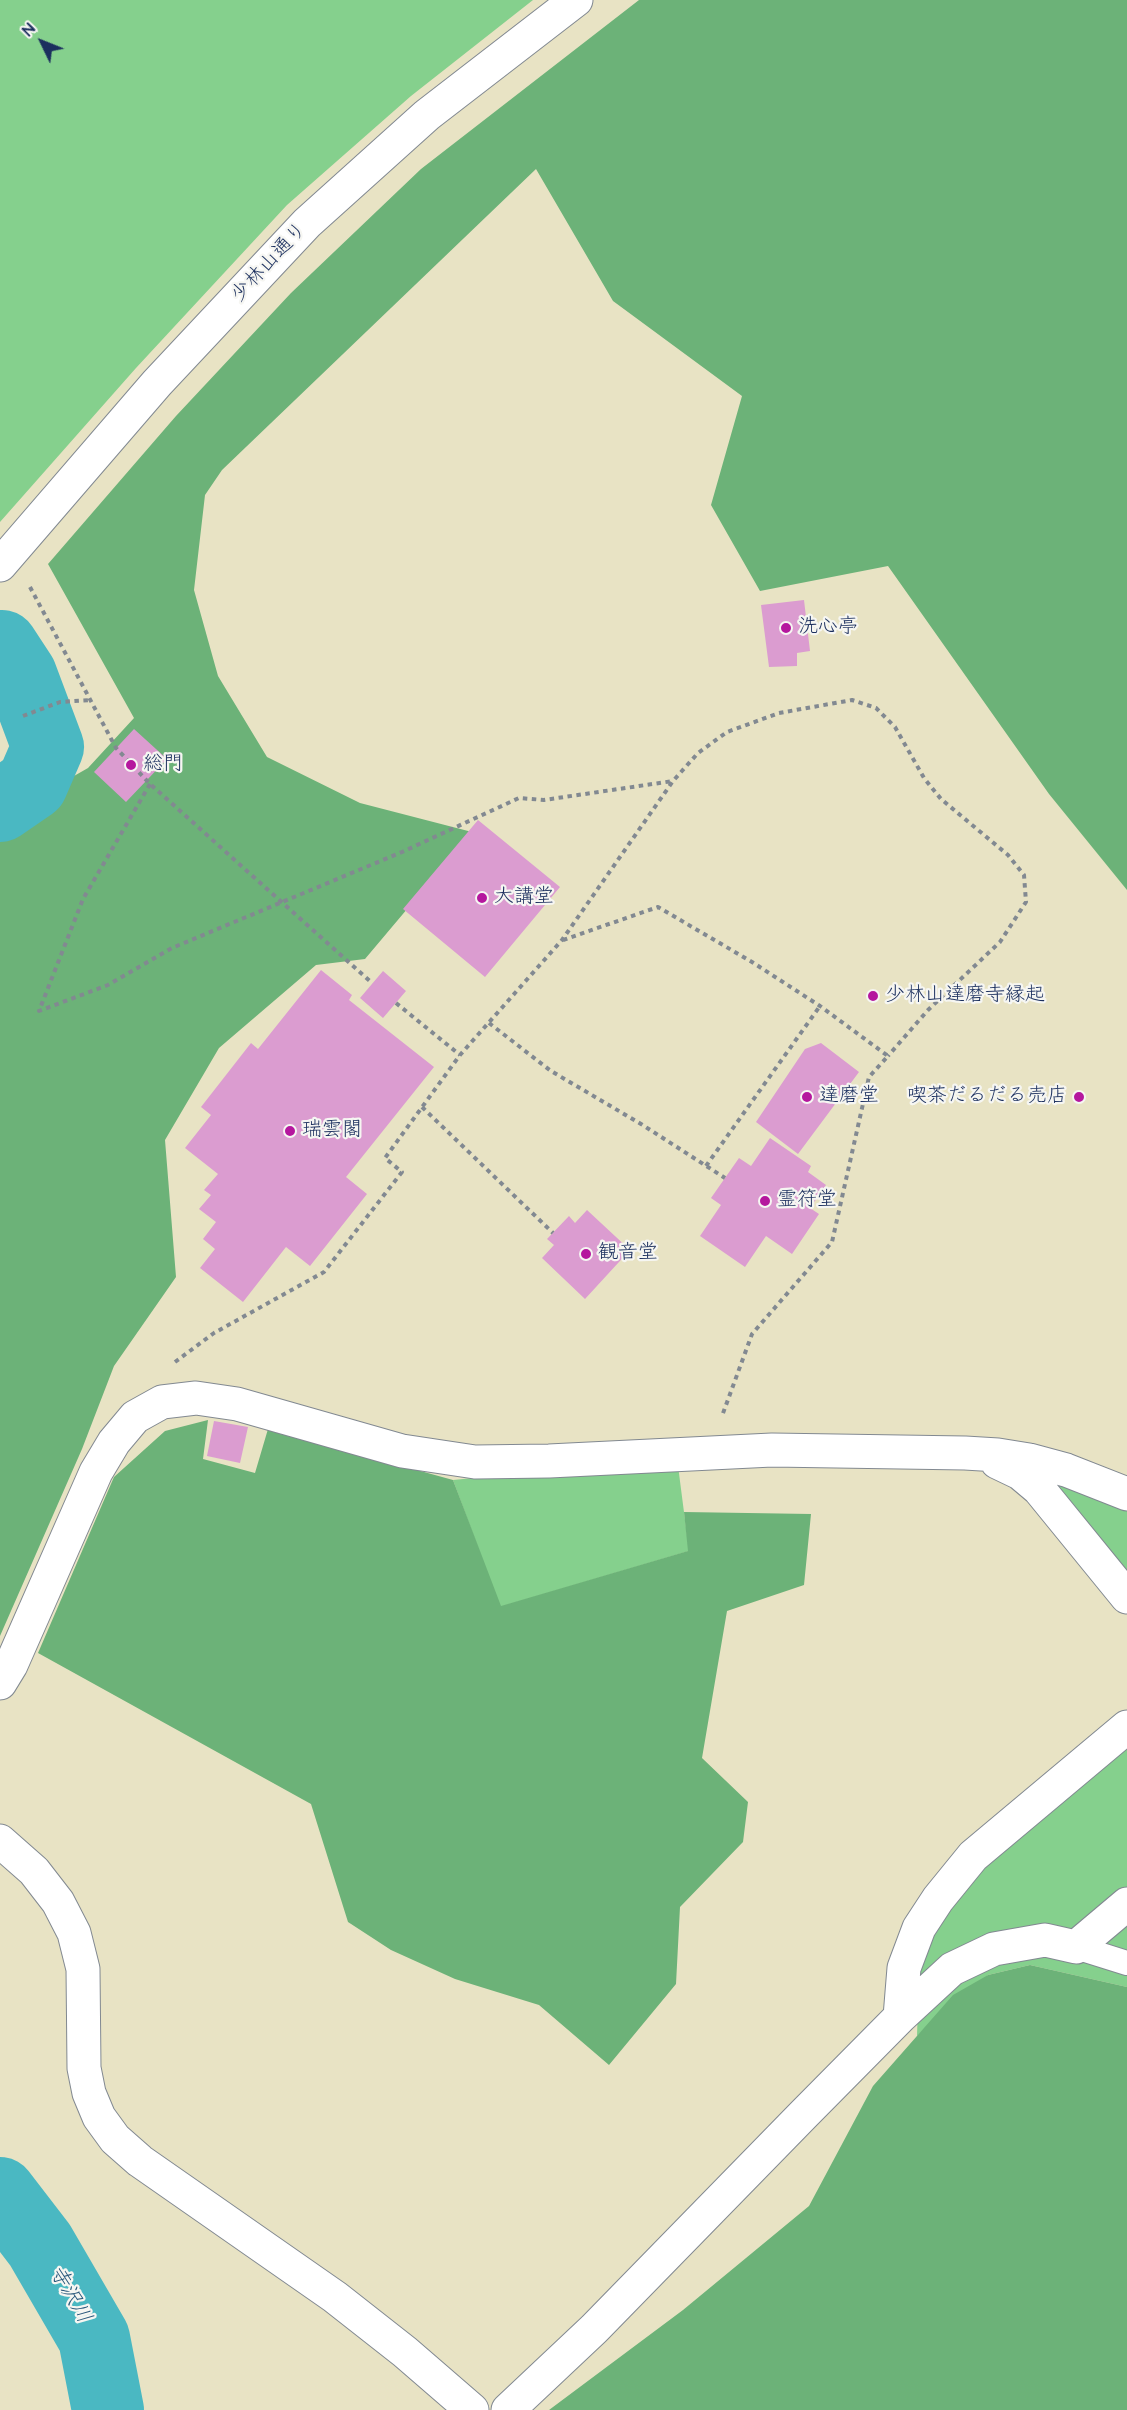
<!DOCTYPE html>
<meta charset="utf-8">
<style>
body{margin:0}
#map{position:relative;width:1127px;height:2410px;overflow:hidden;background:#e8e3c4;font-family:"Architects Daughter",sans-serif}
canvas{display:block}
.north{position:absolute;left:12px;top:12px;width:60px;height:60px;-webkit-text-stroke:4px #f6f6f2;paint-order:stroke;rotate:313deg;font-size:16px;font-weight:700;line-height:24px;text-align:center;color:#1b2f5e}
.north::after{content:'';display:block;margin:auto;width:21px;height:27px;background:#1b2f5e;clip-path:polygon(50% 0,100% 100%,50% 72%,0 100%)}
</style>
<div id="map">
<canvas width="1127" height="2410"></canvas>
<div class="north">N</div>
</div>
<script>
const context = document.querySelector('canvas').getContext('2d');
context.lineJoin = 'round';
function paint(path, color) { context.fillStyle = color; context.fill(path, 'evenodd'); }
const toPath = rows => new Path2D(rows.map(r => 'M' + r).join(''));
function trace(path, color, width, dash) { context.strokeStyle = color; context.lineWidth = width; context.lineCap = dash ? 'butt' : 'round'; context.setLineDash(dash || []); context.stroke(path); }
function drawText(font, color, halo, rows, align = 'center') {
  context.font = font + ' "Architects Daughter","Klee One",sans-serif'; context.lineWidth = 4.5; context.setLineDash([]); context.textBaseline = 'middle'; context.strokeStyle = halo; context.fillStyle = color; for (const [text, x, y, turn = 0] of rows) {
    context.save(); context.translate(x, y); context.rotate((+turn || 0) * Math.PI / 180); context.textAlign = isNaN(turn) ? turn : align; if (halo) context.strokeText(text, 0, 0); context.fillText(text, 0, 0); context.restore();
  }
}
paint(toPath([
 [0,0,533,0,411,96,287,205,136,368,0,522],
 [677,1458,689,1551,500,1607,453,1480],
 [1048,1479,1127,1506,1127,1573],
 [1127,1748,1127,1987,1030,1965,988,1975,917,2036,919,1971,932,1932,985,1866]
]), '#85d08d');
paint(toPath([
 [639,0,1127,0,1127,890,1049,794,888,566,760,591,711,505,742,396,613,301,536,169,222,470,205,495,194,590,218,676,267,757,360,803,472,832,365,959,316,965,219,1048,165,1140,176,1277,114,1366,82,1449,0,1636,0,830,11,823,24,806,57,775,74,776,88,768,134,718,48,564,176,416,291,293,421,169],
 [208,1420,203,1459,255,1473,268,1429,453,1480,501,1606,688,1551,684,1512,811,1514,804,1585,727,1611,702,1758,748,1802,743,1842,680,1907,676,1984,609,2065,539,2005,455,1979,391,1950,348,1922,311,1804,38,1653,114,1477,165,1431],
 [1030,1965,1127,1987,1127,2410,549,2410,683,2310,809,2206,873,2086,953,1995,988,1975]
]), '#6cb278');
trace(toPath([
 [0,806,32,784,48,747,21,675,2,646],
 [0,2193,40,2245,94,2338,108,2410]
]), '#4ab8c2', 72);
paint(toPath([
 [804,600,810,651,797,653,797,666,769,667,761,605],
 [134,729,167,759,126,802,94,772],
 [478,820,560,887,485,977,403,909],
 [321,970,352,995,349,1000,434,1067,346,1177,367,1194,310,1266,286,1247,243,1302,200,1268,215,1249,203,1239,216,1222,199,1209,211,1195,204,1190,218,1174,185,1148,211,1115,201,1107,251,1043,258,1049],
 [383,971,406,991,383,1018,360,998],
 [821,1043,859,1072,798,1154,756,1122,805,1049],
 [770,1138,811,1166,808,1172,826,1185,810,1208,819,1214,792,1254,766,1236,745,1267,700,1236,721,1205,711,1198,739,1158,751,1166],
 [587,1210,630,1250,585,1299,542,1258,554,1245,547,1239,569,1216,575,1223],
 [214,1421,248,1427,240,1463,207,1456]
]), '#db9cd0');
const service = toPath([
 [1076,1947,1127,1963]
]);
const minor = toPath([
 [997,1462,1020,1473,1039,1489,1127,1597],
 [0,1683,11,1665,96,1472,114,1442,135,1417,162,1402,196,1398,237,1404,402,1451,475,1462,549,1461,772,1450,965,1453,998,1455,1029,1460,1066,1470,1127,1494],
 [0,1841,34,1871,58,1902,74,1933,83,1969,84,2068,89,2093,99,2117,115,2139,140,2161,335,2297,405,2352,472,2410],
 [900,2017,904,1968,919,1928,938,1899,973,1856,1127,1727],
 [508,2410,594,2329,803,2115,900,2017,952,1969,994,1949,1045,1940,1076,1947,1127,1904]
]);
const tertiary = toPath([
 [0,565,157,383,307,223,427,115,576,0]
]);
trace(service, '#828991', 26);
trace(minor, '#828991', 35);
trace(tertiary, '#828991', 35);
trace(toPath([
 [30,587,116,748,150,784,372,983],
 [23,716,60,702,91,700],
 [150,784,83,899,39,1011,108,985,172,948,402,852,519,798,544,800,673,781],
 [563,940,658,907,752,962,820,1006,888,1056,869,1077,832,1242,752,1334,722,1416],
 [396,1003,460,1055],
 [489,1023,551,1071,641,1124,725,1178],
 [422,1107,553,1233],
 [706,1166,820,1006],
 [175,1362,214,1333,324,1272,402,1172,385,1158,460,1055,562,940,673,781,698,753,727,732,779,713,852,700,876,708,895,727,924,778,941,799,1008,855,1024,875,1026,902,1000,942,928,1010,888,1056]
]), '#828991', 4, [4.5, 4.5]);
trace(service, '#fff', 24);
trace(minor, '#fff', 33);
trace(tertiary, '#fff', 33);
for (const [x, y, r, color] of [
 [786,628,6,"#b5179e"],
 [131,765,6,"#b5179e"],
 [482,898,6,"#b5179e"],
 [873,996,6,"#b5179e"],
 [807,1097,6,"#b5179e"],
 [1079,1097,6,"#b5179e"],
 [290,1131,6,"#b5179e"],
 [765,1201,6,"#b5179e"],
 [586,1254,6,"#b5179e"]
]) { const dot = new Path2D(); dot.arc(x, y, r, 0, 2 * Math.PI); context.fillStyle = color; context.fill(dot); trace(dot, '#f6f6f2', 2); }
drawText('20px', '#1b2f5e', '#f6f6f2', [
 ["少林山通り",270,263,-47]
]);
drawText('20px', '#1b2f5e', '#f6f6f2', [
 ["洗心亭",798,628],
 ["総門",143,765],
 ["大講堂",494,898],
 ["少林山達磨寺縁起",885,996],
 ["達磨堂",819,1097],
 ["喫茶だるだる売店",1067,1097,"right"],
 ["瑞雲閣",302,1131],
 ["霊符堂",777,1201],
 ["観音堂",598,1254]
], 'left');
drawText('italic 21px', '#29587c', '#f6f6f2', [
 ["寺沢川",69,2295,60]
]);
</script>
